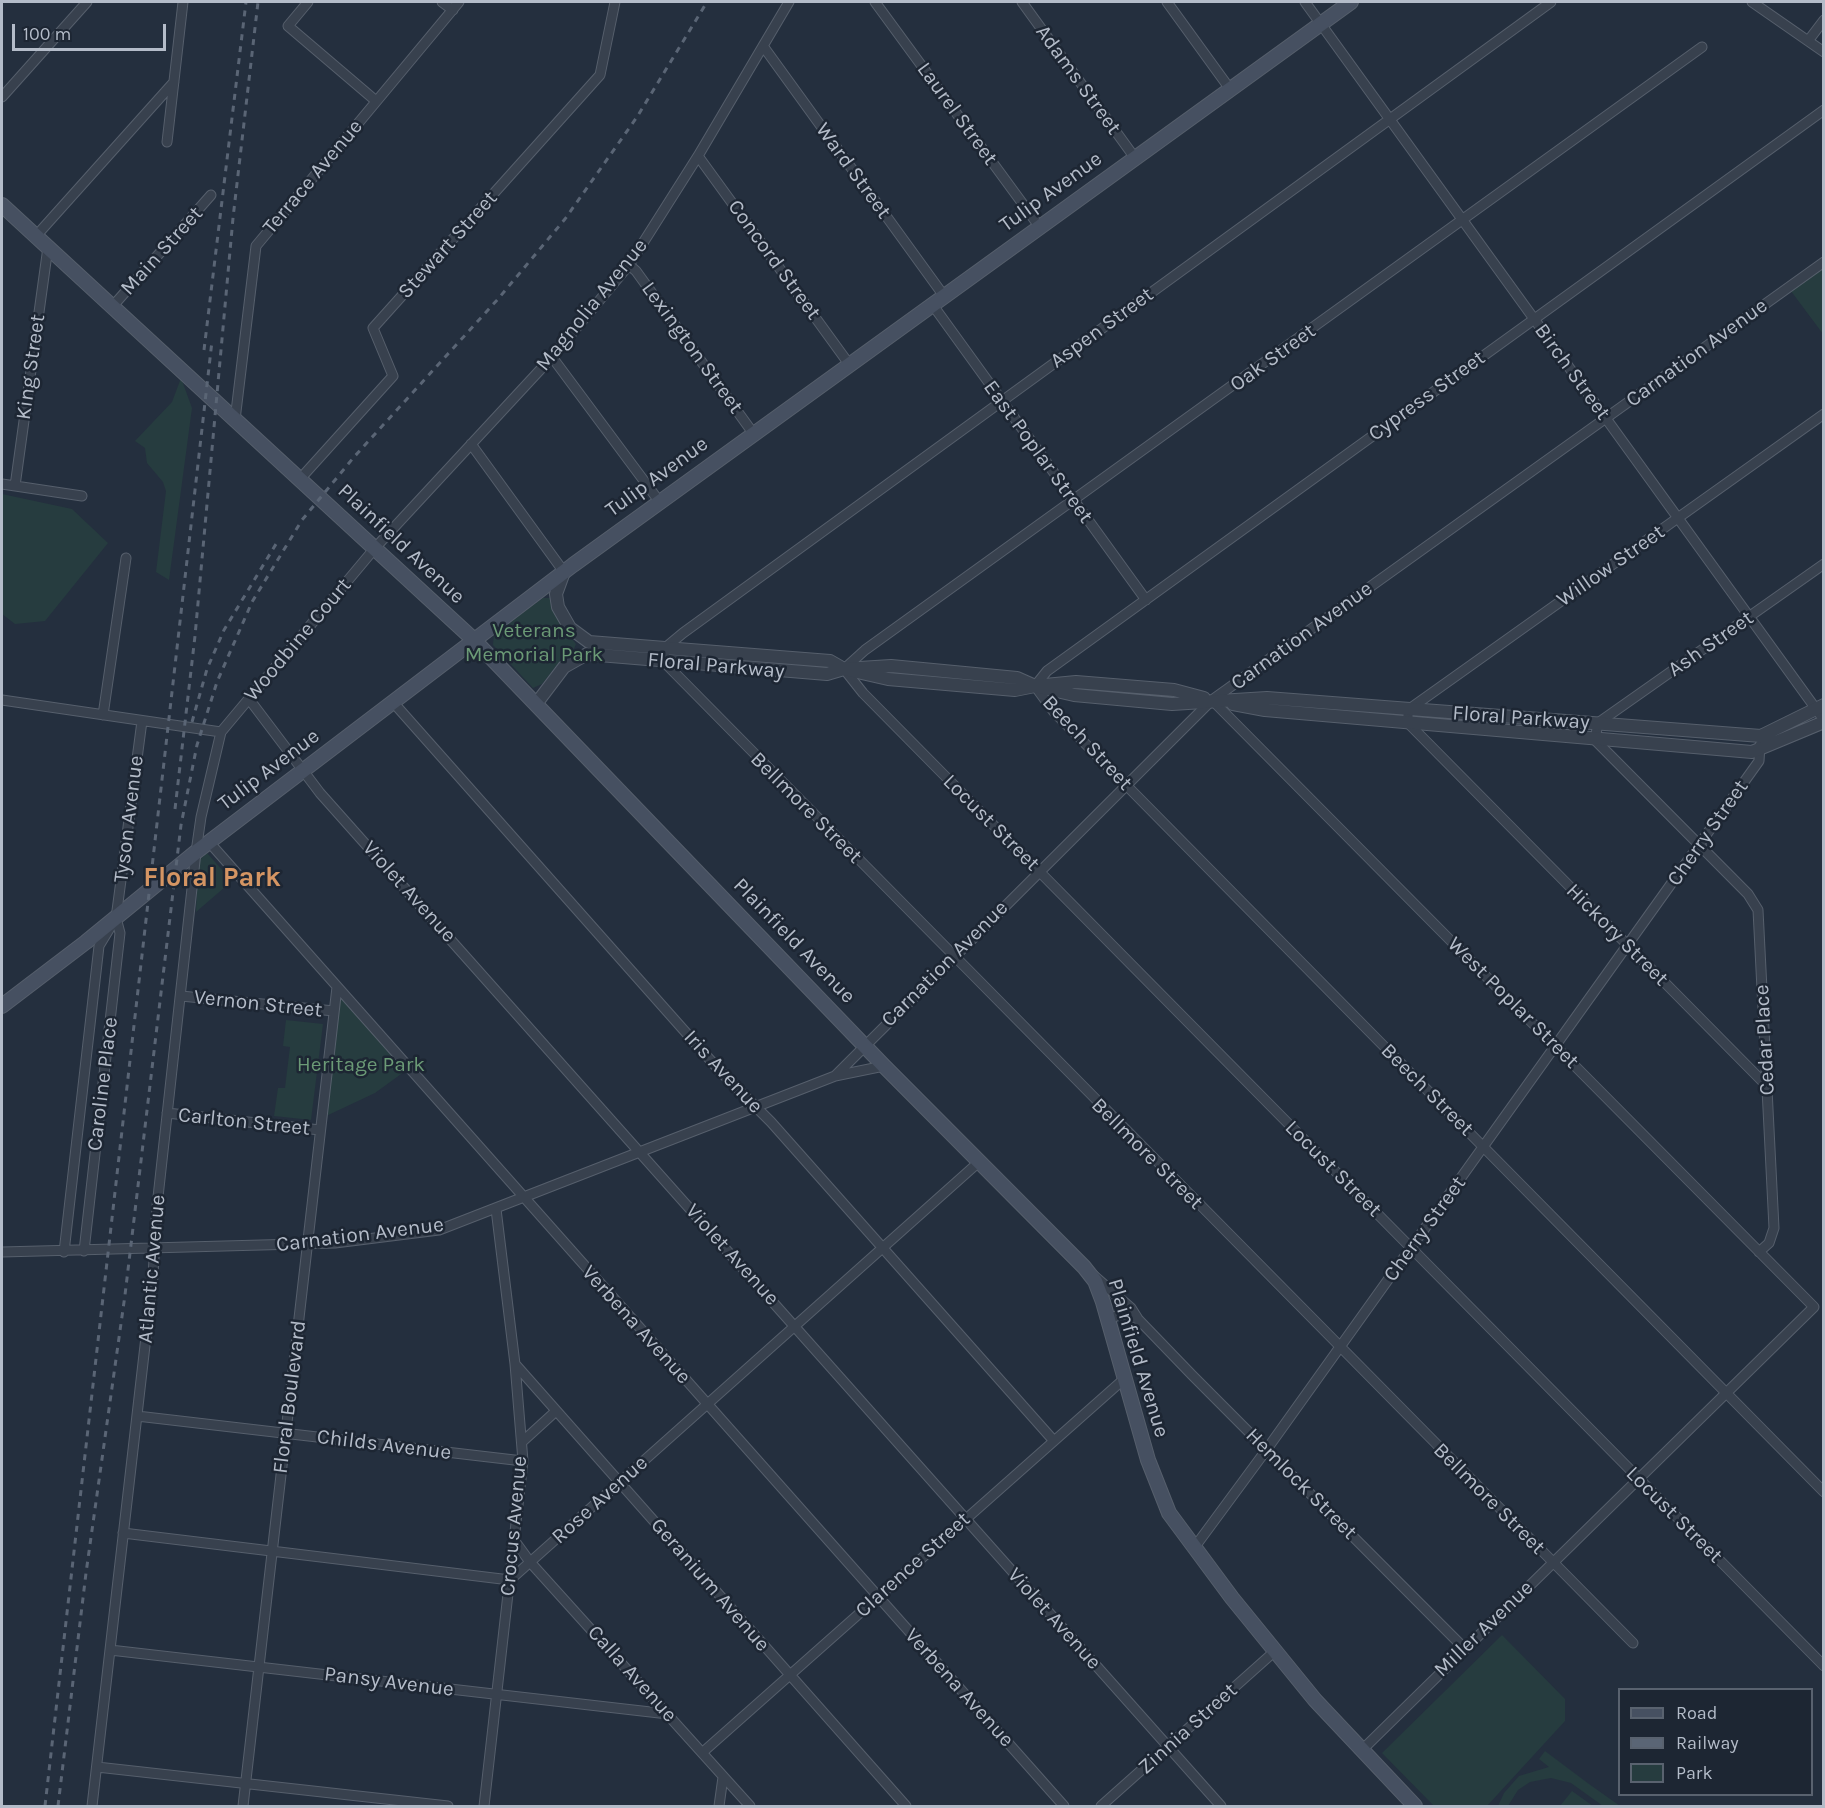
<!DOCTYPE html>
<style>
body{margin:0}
#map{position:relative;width:1825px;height:1808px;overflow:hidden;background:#242f3e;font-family:Karla,sans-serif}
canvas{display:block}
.frame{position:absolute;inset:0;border:3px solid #b4bcc9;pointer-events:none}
.legend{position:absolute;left:1618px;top:1688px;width:195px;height:108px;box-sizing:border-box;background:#1d2633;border:2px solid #59626f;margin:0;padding:8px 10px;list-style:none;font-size:18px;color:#b4bcc9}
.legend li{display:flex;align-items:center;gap:12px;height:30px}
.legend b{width:30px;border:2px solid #59626f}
.scale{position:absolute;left:12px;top:24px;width:154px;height:27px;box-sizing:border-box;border:3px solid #b4bcc9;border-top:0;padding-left:8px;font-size:18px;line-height:21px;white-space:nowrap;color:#b4bcc9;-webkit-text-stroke:4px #1d2633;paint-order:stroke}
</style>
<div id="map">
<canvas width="1825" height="1808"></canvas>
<div class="frame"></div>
<ul class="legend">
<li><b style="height:8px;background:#465061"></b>Road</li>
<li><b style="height:8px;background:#5a6575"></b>Railway</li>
<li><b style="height:16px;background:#263c3f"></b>Park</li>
</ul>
<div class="scale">100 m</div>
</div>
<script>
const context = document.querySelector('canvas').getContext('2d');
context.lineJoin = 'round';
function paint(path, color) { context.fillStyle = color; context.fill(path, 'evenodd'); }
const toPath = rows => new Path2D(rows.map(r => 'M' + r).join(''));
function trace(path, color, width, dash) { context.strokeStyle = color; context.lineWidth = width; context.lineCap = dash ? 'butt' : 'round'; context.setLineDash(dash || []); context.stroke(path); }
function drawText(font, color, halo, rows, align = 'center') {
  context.font = font + ' Karla,sans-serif'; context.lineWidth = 5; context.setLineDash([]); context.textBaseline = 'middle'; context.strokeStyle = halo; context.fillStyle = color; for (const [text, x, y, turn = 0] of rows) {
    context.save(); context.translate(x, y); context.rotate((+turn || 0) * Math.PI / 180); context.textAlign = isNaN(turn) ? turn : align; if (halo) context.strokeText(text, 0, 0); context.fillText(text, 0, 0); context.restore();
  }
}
paint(toPath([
 [1823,261,1823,334,1788,287],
 [181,378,192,408,169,580,156,572,166,491,163,482,147,463,145,448,135,441,172,402],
 [2,494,72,509,108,543,45,621,15,624,2,614],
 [543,598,550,598,560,625,576,644,573,651,556,666,542,684,533,688,493,645,494,634],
 [207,853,232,881,196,912,198,861],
 [338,991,408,1069,375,1093,324,1117],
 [286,1020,323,1024,311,1120,274,1116,278,1088,285,1088,290,1047,283,1046],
 [1502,1635,1565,1699,1565,1721,1487,1806,1434,1806,1382,1753],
 [1545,1751,1589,1784,1620,1806,1603,1806,1571,1783,1551,1778,1530,1782,1518,1790,1508,1806,1498,1806,1504,1793,1519,1776,1549,1767,1539,1759],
 [1572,1791,1593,1806,1560,1806]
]), '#263c3f');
const minor = toPath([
 [308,2,288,26,376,101],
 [442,2,453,10],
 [875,2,1039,226],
 [1022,2,1135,158],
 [1167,2,1230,89],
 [1305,2,1824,720],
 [1551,2,683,633,665,648,664,662,1633,1643],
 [1752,2,1824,52],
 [1808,41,1824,20],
 [763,46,944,296],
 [1702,47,865,650,844,669,863,693,1824,1666],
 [2,97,87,2],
 [1824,110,1047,671,1035,686,1054,712,1824,1492],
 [167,142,183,2],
 [698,156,849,364],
 [36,236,174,82],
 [629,265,636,271,753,433],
 [932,304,1146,600],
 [112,307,211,195],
 [552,357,659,501],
 [235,420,256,246,459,2],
 [471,444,564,572],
 [300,479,393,376,373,328,600,75,615,2],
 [2,484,82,496],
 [15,486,48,247],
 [249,699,320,793,1221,1806],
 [2,700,221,732],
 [1212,700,1814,1307,1361,1751],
 [392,701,720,1071,771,1122,1054,1441],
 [103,715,126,558],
 [209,842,1064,1806],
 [181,996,334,1011],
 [835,1076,884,1066],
 [1767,1086,1408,723,1408,710,1824,414],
 [167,1113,320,1130],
 [84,1251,120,933,116,918],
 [2,1252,335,1243,439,1230,835,1076,1212,700,1824,262],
 [64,1252,99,946,116,918,142,721],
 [1759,1252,1769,1243,1774,1228,1758,910,1748,894,1595,740,1598,723,1824,564],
 [1092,1274,1131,1308,1138,1319,1192,1375,1464,1648],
 [1108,1319,1122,1314,1138,1319],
 [515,1364,906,1806],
 [137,1416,523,1461],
 [522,1442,556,1411],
 [123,1533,510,1580,980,1161],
 [514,1540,530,1562,750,1806],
 [1194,1548,1267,1449,1759,761,1760,745],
 [110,1650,668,1714],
 [703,1752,1124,1379],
 [97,1767,448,1806],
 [92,1806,153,1276,157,1206,196,852,201,817,221,732,375,548,552,357,629,265,698,156,789,2],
 [243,1806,337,987],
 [484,1806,523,1461,515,1364,496,1209],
 [719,1806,723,1777],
 [1101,1806,1275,1651]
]);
const tertiary = toPath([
 [564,572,556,594,558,607,570,628,589,642,830,661,844,669,888,679,1015,690,1035,686,1074,695,1172,704,1267,698,1761,736,1824,705],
 [536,704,564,667,587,654,827,674,844,669,891,666,1017,678,1035,686,1076,682,1174,690,1204,698],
 [1233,704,1265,710,1752,752,1824,722]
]);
const secondary = toPath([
 [2,205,474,640,884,1066,1084,1267,1095,1281,1103,1302,1148,1460,1169,1513,1232,1598,1315,1700,1415,1806],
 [2,1006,86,942,196,852,573,565,1351,2]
]);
trace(minor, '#565f6c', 11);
trace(tertiary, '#565f6c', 14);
trace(secondary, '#565f6c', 16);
trace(minor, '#38414e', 9);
trace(tertiary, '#38414e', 12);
trace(secondary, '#465061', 14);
trace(toPath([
 [204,350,246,2],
 [192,722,207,669,224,630,276,544],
 [175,809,195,636,233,218,258,2],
 [45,1806,212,341],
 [58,1806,86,1573,125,1295,181,825,197,745,217,682,252,602,302,520,354,457,498,299,565,219,637,117,707,2]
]), '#5a6575', 3, [6, 6]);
drawText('21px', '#b4bcc9', '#1d2633', [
 ["Adams Street",1078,80,54],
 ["Laurel Street",957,114,54],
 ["Ward Street",853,171,54],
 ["Terrace Avenue",313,177,-50],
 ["Tulip Avenue",1051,192,-36],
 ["Stewart Street",448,245,-48],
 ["Main Street",162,251,-48],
 ["Concord Street",774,260,54],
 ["Magnolia Avenue",592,305,-51],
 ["Aspen Street",1102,328,-36],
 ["Lexington Street",692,348,54],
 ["Carnation Avenue",1697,353,-36],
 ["Oak Street",1273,358,-36],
 ["King Street",31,367,-82],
 ["Birch Street",1572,372,54],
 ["Cypress Street",1427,396,-36],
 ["East Poplar Street",1038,452,54],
 ["Tulip Avenue",657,477,-36],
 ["Plainfield Avenue",401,544,43],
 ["Willow Street",1611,566,-35],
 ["Carnation Avenue",1302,636,-36],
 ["Woodbine Court",298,640,-50],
 ["Ash Street",1711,644,-35],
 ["Floral Parkway",716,666,5],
 ["Floral Parkway",1521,718,4],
 ["Beech Street",1087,743,47],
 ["Tulip Avenue",269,770,-37],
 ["Bellmore Street",806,808,45],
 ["Tyson Avenue",129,819,-83],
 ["Locust Street",991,823,45],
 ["Cherry Street",1708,833,-55],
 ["Violet Avenue",409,892,48],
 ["Hickory Street",1617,935,45],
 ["Plainfield Avenue",794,941,46],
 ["Carnation Avenue",945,964,-45],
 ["West Poplar Street",1513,1003,45],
 ["Vernon Street",258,1004,6],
 ["Cedar Place",1765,1040,-93],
 ["Iris Avenue",723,1072,47],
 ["Caroline Place",103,1084,-83],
 ["Beech Street",1427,1090,45],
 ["Carlton Street",244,1122,6],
 ["Bellmore Street",1147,1154,45],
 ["Locust Street",1333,1169,45],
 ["Cherry Street",1425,1229,-54],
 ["Carnation Avenue",360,1235,-7],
 ["Violet Avenue",732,1255,48],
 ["Atlantic Avenue",152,1269,-85],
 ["Verbena Avenue",636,1325,48],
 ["Plainfield Avenue",1138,1358,73],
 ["Floral Boulevard",290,1397,-83],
 ["Childs Avenue",384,1445,7],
 ["Hemlock Street",1301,1484,45],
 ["Bellmore Street",1489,1499,45],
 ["Rose Avenue",600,1500,-42],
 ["Locust Street",1674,1515,45],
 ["Crocus Avenue",514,1526,-85],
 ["Clarence Street",913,1565,-42],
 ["Geranium Avenue",710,1585,49],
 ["Violet Avenue",1054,1619,48],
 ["Miller Avenue",1484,1629,-44],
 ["Calla Avenue",632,1674,48],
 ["Pansy Avenue",389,1682,7],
 ["Verbena Avenue",959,1688,48],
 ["Zinnia Street",1188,1729,-42]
]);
drawText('21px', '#6b9a76', '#1d2633', [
 ["Veterans",534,631],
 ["Memorial Park",534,655],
 ["Heritage Park",361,1065]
]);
drawText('bold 27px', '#d59563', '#1d2633', [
 ["Floral Park",212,878]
]);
</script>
